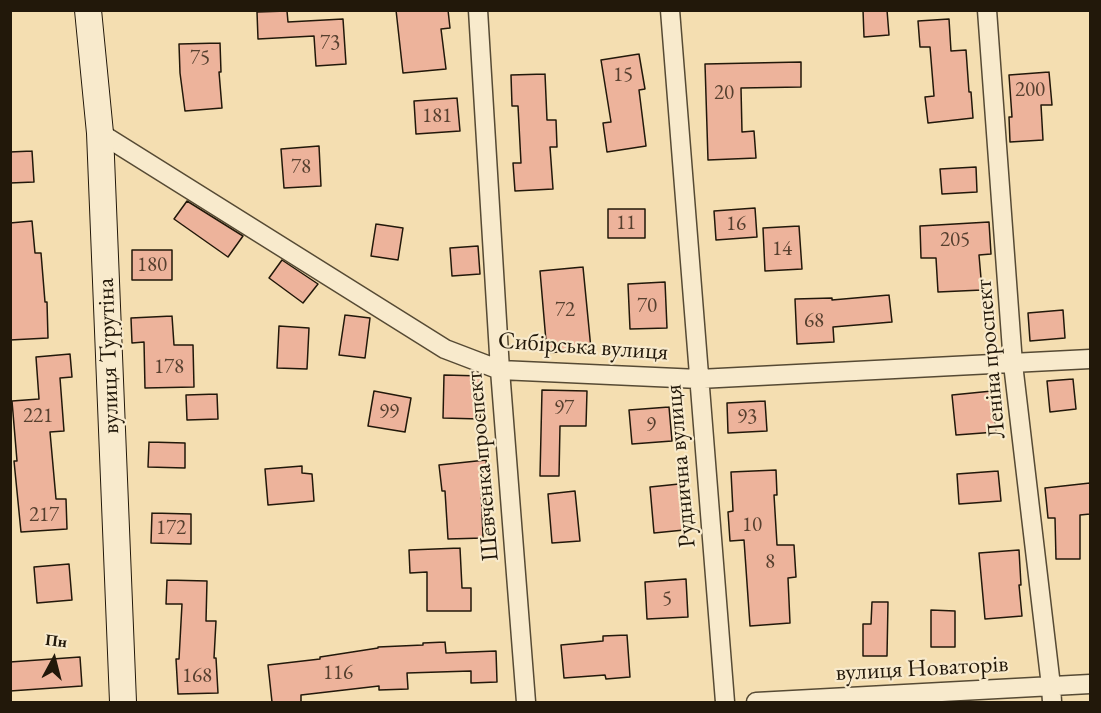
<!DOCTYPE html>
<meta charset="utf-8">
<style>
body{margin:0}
#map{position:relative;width:1101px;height:713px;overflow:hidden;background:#f4deb1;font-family:"EB Garamond",serif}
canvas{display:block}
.frame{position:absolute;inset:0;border:12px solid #22180a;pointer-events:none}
.north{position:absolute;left:24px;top:629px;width:60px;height:60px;-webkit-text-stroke:4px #f8eacc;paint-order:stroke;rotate:7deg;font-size:16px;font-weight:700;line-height:24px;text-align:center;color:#22180a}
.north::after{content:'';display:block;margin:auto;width:21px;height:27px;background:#22180a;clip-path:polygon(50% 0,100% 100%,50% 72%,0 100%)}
</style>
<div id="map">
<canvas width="1101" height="713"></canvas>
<div class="frame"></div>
<div class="north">Пн</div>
</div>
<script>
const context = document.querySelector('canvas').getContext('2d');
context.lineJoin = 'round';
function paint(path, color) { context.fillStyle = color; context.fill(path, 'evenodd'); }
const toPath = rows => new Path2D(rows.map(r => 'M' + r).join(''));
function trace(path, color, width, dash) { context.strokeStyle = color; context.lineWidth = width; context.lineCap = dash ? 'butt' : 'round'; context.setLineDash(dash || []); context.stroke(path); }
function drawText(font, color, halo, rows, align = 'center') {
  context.font = font + ' "EB Garamond",serif'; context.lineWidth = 4.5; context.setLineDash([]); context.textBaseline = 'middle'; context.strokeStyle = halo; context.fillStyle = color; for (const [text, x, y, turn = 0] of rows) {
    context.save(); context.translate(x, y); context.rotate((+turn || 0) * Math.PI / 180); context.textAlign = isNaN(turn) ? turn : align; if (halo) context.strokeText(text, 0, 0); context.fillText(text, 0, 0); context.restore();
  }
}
const building = toPath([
 [396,10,448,10,450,28,441,29,446,69,403,73,396,10],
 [863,10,887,10,889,35,864,37,863,10],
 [287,11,288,22,343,19,346,64,316,66,314,36,258,39,257,12,287,11],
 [949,19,951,51,966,50,969,92,971,92,973,118,928,123,925,97,934,96,930,47,920,47,918,21,949,19],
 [220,43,221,72,219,72,222,108,185,111,180,73,179,44,220,43],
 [639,54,645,89,639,90,646,146,607,152,603,123,611,122,601,60,639,54],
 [801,62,801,87,741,88,742,132,754,131,756,158,708,160,705,64,801,62],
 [1049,72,1052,105,1041,105,1043,140,1010,142,1009,117,1012,117,1009,75,1049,72],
 [545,74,547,120,556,120,557,147,550,147,553,189,515,191,513,163,521,163,518,106,512,106,511,75,545,74],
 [457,98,460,131,416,134,414,101,457,98],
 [319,146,321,186,284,188,281,149,319,146],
 [32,151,34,182,10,183,10,152,32,151],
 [976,167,977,192,942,194,940,169,976,167],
 [187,201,243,236,228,257,174,219,187,201],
 [755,208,757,237,716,240,714,211,755,208],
 [608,209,645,209,645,238,608,238,608,209],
 [32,221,35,253,41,253,45,302,47,302,48,338,10,340,10,223,32,221],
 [989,222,991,254,979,255,982,290,938,292,936,258,921,258,920,226,989,222],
 [376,224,403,228,398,260,371,256,376,224],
 [799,226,802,269,765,271,763,228,799,226],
 [478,246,480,274,452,276,450,248,478,246],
 [132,250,172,250,172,280,132,280,132,250],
 [282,260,318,284,303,303,269,278,282,260],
 [583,267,591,349,547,353,540,271,583,267],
 [665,282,667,328,630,329,628,284,665,282],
 [889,295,892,322,833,327,834,342,797,344,795,299,832,298,832,300,889,295],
 [1063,310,1065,338,1030,341,1028,313,1063,310],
 [345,315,370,318,365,358,339,355,345,315],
 [172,316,174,345,193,345,194,387,145,388,144,342,132,343,131,318,172,316],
 [279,326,309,328,307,369,277,368,279,326],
 [70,354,72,377,60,378,64,431,50,432,56,499,66,499,67,529,21,532,14,461,17,461,12,401,39,399,36,357,70,354],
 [444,375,482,376,480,419,443,418,444,375],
 [1073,379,1076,409,1050,412,1047,381,1073,379],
 [542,390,587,391,586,426,560,426,559,476,540,476,542,390],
 [374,391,411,398,405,432,368,426,374,391],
 [992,391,996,432,956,435,952,395,992,391],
 [217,394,218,419,187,420,186,395,217,394],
 [765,401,767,431,728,433,727,403,765,401],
 [669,407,672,441,632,444,629,410,669,407],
 [149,442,185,443,185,468,148,467,149,442],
 [486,460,489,486,481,487,483,538,448,539,445,491,442,491,439,465,486,460],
 [302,466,302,473,312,474,314,501,268,505,265,469,302,466],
 [776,470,777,495,774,495,777,545,794,545,796,577,788,578,790,623,750,626,744,540,730,541,728,512,733,511,731,472,776,470],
 [998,471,1001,501,959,504,957,474,998,471],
 [1090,483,1090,514,1080,515,1080,559,1056,559,1055,518,1048,518,1045,488,1090,483],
 [679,484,684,530,654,533,650,487,679,484],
 [575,491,580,541,552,543,548,494,575,491],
 [152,513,191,514,191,544,151,543,152,513],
 [460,548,462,588,471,588,471,611,427,611,427,572,410,573,409,550,460,548],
 [1019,550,1021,585,1019,585,1022,616,985,619,979,553,1019,550],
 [69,564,72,600,37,603,34,567,69,564],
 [686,579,688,617,647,619,645,582,686,579],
 [167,580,207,581,206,621,216,621,214,658,216,658,218,693,178,694,176,659,179,659,182,604,166,604,167,580],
 [872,602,888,602,887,656,863,656,863,624,871,624,872,602],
 [931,610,955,611,955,647,931,647,931,610],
 [627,635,630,677,606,679,605,675,564,678,561,645,603,641,603,636,627,635],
 [445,642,446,653,496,651,497,682,471,683,471,671,407,673,408,689,379,690,379,686,301,695,301,702,272,702,268,665,320,659,320,657,378,648,378,647,423,645,423,643,445,642],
 [80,657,82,686,10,691,10,662,80,657]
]);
paint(building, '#edb39b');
trace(building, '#22180a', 1.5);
const street = toPath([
 [478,10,500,370,526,702],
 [670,10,725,702],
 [987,10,1013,364,1051,686,1052,702],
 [100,133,445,349,500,370,699,379,1090,359],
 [756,702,1090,684]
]);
const secondary = toPath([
 [88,10,100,133,123,702]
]);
trace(street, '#564a34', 21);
trace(secondary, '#22180a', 28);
trace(street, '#f8eacc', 18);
trace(secondary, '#f8eacc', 26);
drawText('21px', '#553f2e', null, [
 ["73",330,43],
 ["75",200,58],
 ["15",623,75],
 ["200",1030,90],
 ["20",724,93],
 ["181",437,116],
 ["78",301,167],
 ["11",626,223],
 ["16",736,224],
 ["205",955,240],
 ["14",782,249],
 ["180",152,265],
 ["70",647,306],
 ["72",565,310],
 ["68",814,321],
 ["178",169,367],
 ["97",564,408],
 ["99",389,412],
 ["221",38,416],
 ["93",747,417],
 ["9",651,425],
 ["217",44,515],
 ["10",752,525],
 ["172",171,528],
 ["8",770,562],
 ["5",667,599],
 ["116",338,673],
 ["168",197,676]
]);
drawText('24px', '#22180a', '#f8eacc', [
 ["Сибірська вулиця",583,347,4],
 ["вулиця Турутіна",109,356,-92],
 ["Леніна проспект",991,359,-95],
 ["Шевченка проспект",483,466,-95],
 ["Руднична вулиця",681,466,-95],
 ["вулиця Новаторів",922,669,-3]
]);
</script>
